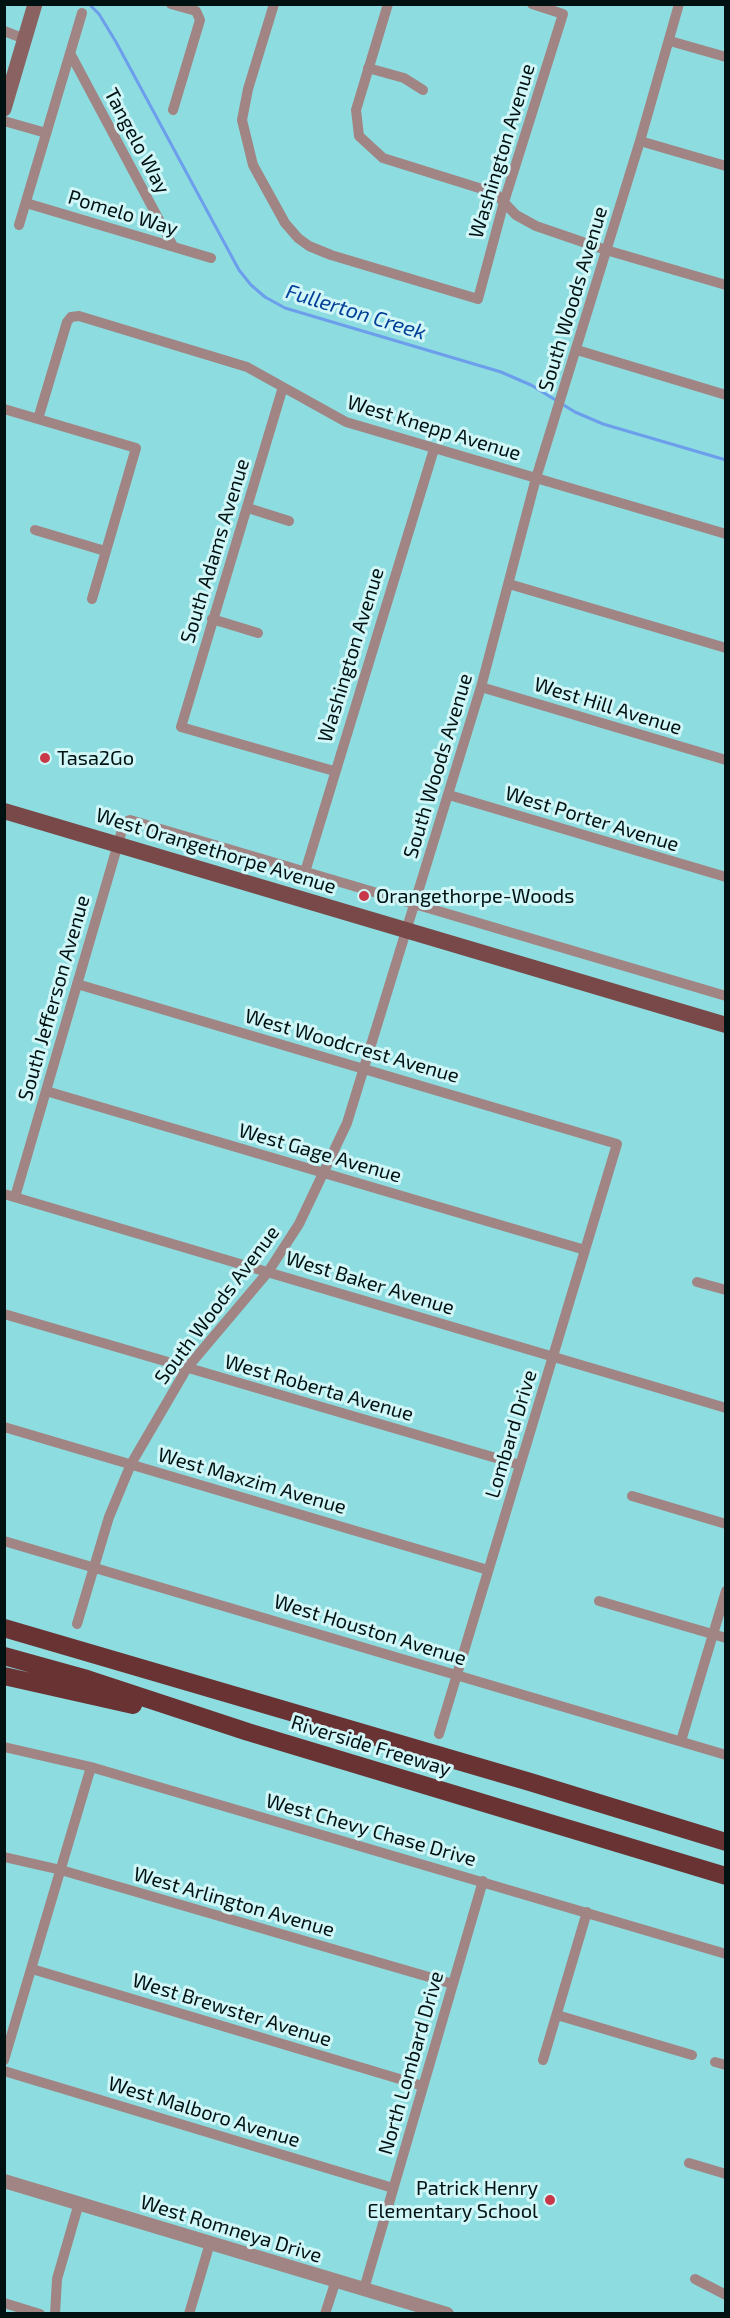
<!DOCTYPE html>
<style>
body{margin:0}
#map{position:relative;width:730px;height:2318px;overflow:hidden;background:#8ddde0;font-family:"Exo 2",sans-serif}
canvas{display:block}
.frame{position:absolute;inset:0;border:6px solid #001112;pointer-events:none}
</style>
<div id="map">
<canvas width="730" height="2318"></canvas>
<div class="frame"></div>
</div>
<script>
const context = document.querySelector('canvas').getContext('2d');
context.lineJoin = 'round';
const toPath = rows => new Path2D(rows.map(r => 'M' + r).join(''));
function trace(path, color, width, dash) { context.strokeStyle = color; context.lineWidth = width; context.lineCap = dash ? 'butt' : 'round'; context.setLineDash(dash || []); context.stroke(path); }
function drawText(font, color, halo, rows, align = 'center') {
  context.font = font + ' "Exo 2",sans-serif'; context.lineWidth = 6; context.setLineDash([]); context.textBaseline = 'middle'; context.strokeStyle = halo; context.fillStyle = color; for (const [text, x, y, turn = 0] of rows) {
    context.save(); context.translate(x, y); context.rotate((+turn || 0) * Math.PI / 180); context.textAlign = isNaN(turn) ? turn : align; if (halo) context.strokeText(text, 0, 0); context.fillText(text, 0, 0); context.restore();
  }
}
trace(toPath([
 [89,4,99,14,116,42,239,270,251,285,265,297,285,308,501,372,531,385,575,412,603,424,726,460]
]), '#6c9eec', 3);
trace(toPath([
 [171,4,196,11,200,20,173,110],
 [274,4,248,89,242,120,253,165,285,223,298,238,309,246,331,255,478,299,504,202,563,14,532,4],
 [388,4,356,110,359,136,383,158,495,193,516,215,536,226,606,250,726,285],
 [4,31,25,39],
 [670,41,726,57],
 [70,53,173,246],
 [368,68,404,78,423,90],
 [4,121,46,133],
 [640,141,726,166],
 [26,203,211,258],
 [19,225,82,13],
 [577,350,726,395],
 [283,387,181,727,334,771],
 [4,409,136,448,92,599],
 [38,419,67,322,71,317,79,316,247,367,346,422,726,534],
 [248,508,289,521],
 [35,530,105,551],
 [509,584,726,648],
 [212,619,258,633],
 [481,687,726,760],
 [449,795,726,877],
 [305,872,434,449],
 [77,984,617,1144,439,1734],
 [46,1091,585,1250],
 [4,1194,726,1408],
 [15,1197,118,844,124,823,130,820,726,996],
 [697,1282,726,1290],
 [4,1314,520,1465],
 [4,1427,488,1570],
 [632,1496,726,1524],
 [4,1541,726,1755],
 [599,1601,726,1638],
 [77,1624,109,1517,131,1464,187,1368,268,1272,299,1224,347,1123,481,687,536,478,640,141,679,4],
 [681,1741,726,1591],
 [4,1747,91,1767,726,1954],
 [4,1857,61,1870,453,1984],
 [32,1969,423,2086],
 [557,2015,692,2055],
 [4,2060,91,1767],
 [543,2060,587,1912],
 [715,2062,726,2065],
 [4,2071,393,2188],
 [689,2163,726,2174],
 [695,2279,726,2295],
 [364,2289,483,1881],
 [4,2303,40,2314],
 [55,2314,57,2279,79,2203],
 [189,2314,210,2243],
 [325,2314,336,2280]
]), '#a18584', 10);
trace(toPath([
 [4,2181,447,2314]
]), '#a18584', 14);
trace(toPath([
 [4,109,35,4]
]), '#8a6262', 15);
trace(toPath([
 [4,811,726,1025]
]), '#794949', 16);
trace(toPath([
 [4,1628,530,1782,726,1842],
 [4,1656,87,1679,248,1732,726,1876],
 [4,1676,133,1705]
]), '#693334', 18);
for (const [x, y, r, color] of [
 [45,758,6,"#c83848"],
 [364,896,6,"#c83848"],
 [550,2200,6,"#c83848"]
]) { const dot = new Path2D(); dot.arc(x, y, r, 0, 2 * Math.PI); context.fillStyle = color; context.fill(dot); trace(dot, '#d0f6f7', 2); }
drawText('20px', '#001112', '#d0f6f7', [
 ["Tangelo Way",137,141,62],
 ["Washington Avenue",502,151,-73],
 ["Pomelo Way",123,213,17],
 ["South Woods Avenue",573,299,-73],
 ["West Knepp Avenue",434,428,17],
 ["South Adams Avenue",215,551,-73],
 ["Washington Avenue",351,655,-73],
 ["West Hill Avenue",608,706,17],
 ["South Woods Avenue",438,766,-73],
 ["West Porter Avenue",592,819,17],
 ["West Orangethorpe Avenue",216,851,17],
 ["South Jefferson Avenue",54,998,-74],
 ["West Woodcrest Avenue",352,1046,16],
 ["West Gage Avenue",320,1153,16],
 ["West Baker Avenue",370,1283,17],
 ["South Woods Avenue",217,1305,-53],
 ["West Roberta Avenue",319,1388,16],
 ["Lombard Drive",511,1434,-73],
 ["West Maxzim Avenue",252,1481,16],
 ["West Houston Avenue",370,1630,17],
 ["Riverside Freeway",371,1746,17],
 ["West Chevy Chase Drive",371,1830,16],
 ["West Arlington Avenue",234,1902,16],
 ["West Brewster Avenue",232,2010,17],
 ["North Lombard Drive",411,2063,-74],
 ["West Malboro Avenue",204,2112,17],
 ["West Romneya Drive",231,2229,17]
]);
drawText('20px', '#001112', '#d0f6f7', [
 ["Tasa2Go",57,758],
 ["Orangethorpe-Woods",376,896],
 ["Patrick Henry",538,2188,"right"],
 ["Elementary School",538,2211,"right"]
], 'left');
drawText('italic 21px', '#003e98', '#d0f6f7', [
 ["Fullerton Creek",356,312,17]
]);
</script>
